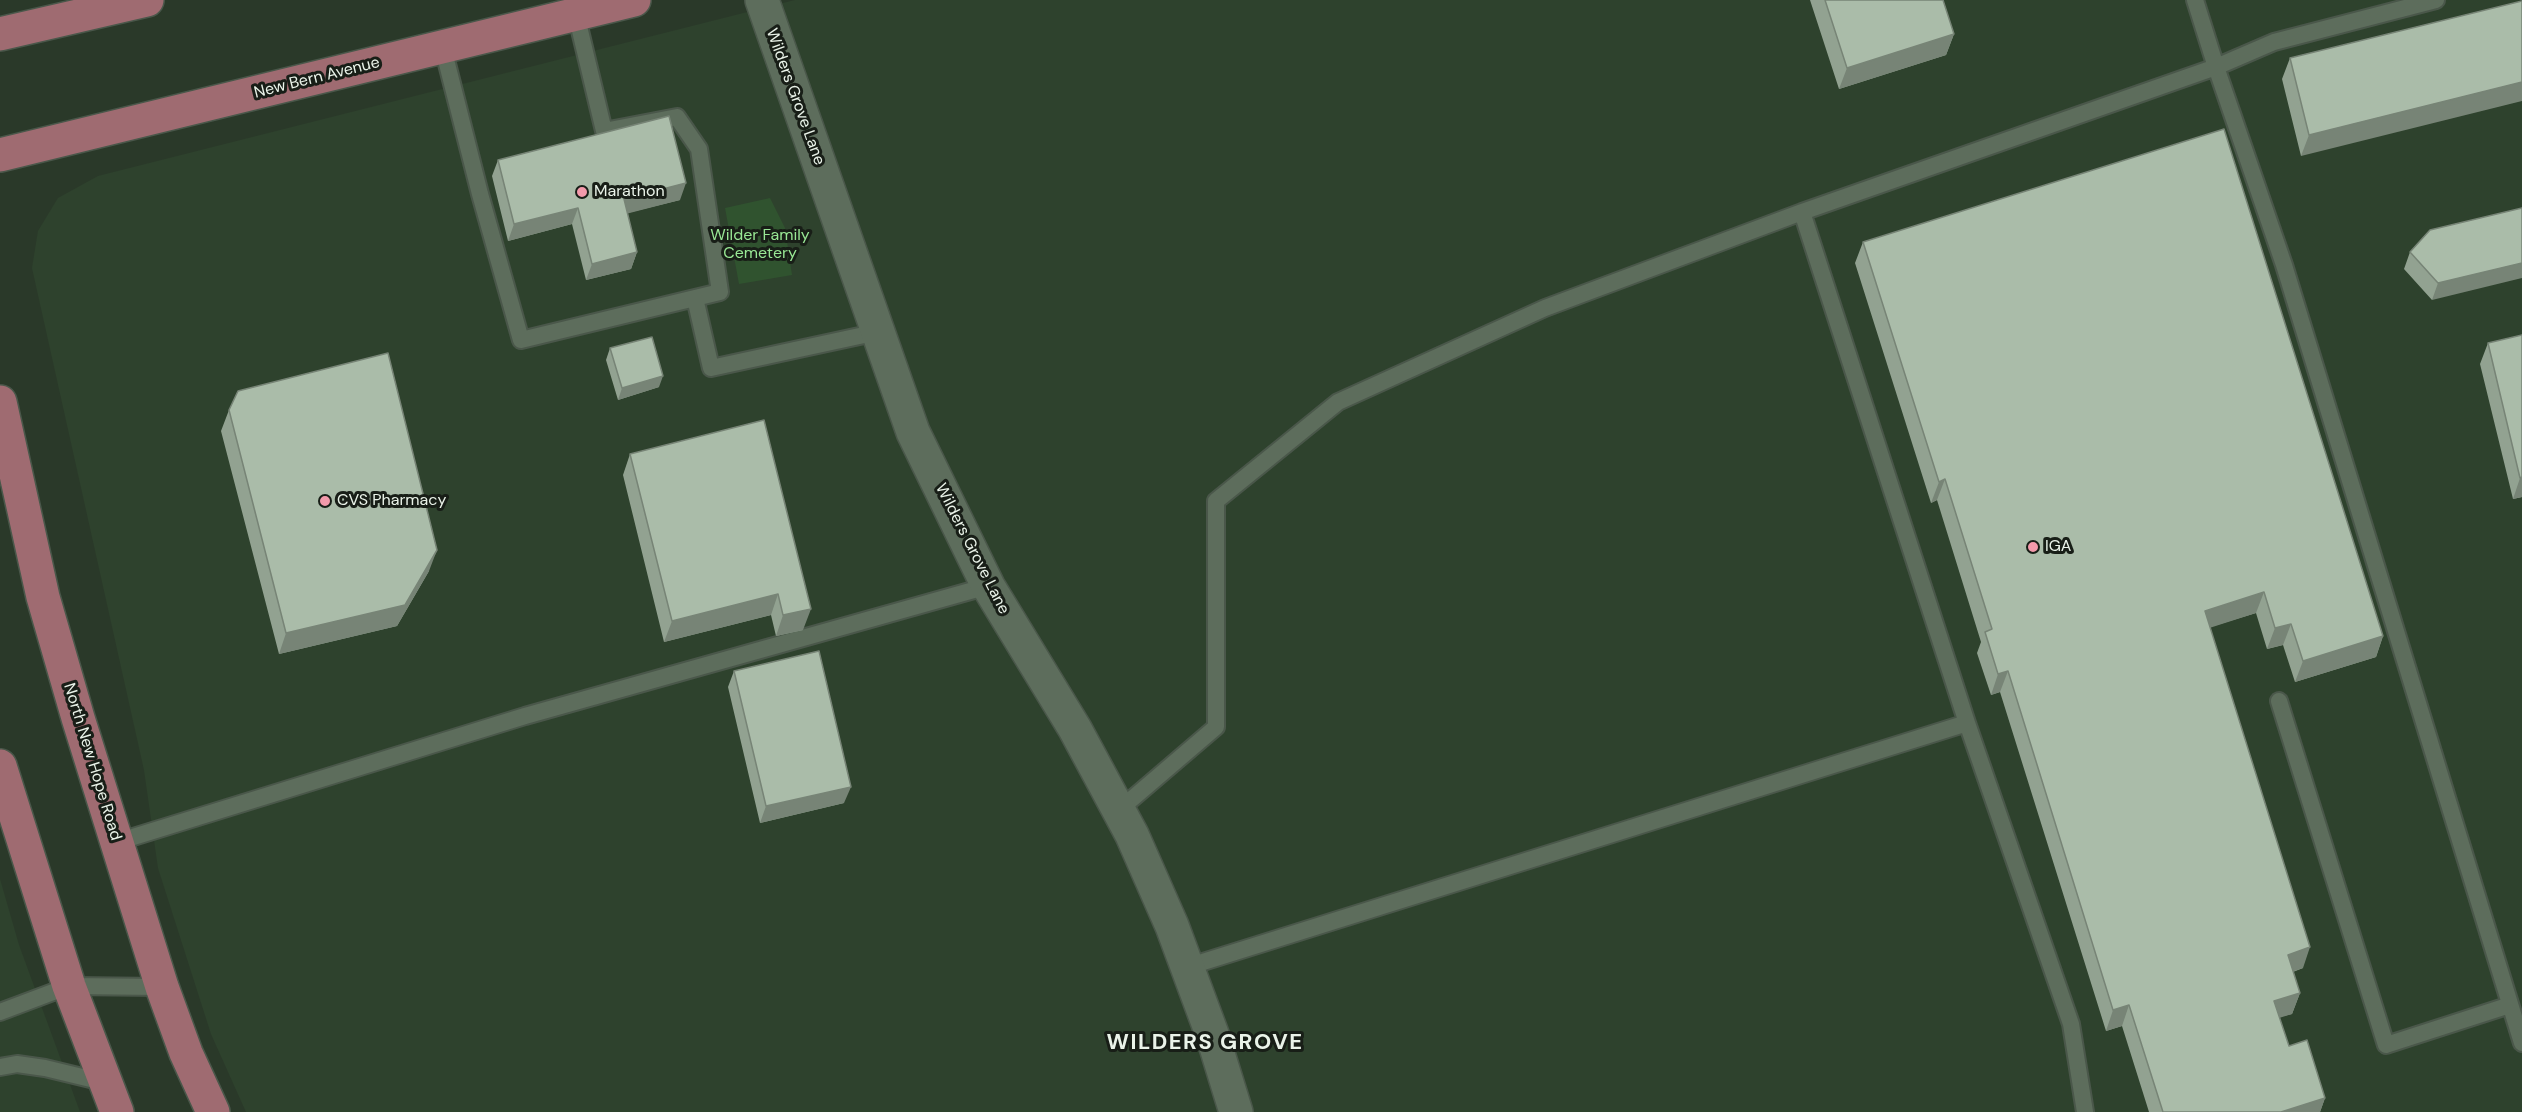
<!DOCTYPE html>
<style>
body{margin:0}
canvas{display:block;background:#2a3929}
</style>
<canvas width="2522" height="1112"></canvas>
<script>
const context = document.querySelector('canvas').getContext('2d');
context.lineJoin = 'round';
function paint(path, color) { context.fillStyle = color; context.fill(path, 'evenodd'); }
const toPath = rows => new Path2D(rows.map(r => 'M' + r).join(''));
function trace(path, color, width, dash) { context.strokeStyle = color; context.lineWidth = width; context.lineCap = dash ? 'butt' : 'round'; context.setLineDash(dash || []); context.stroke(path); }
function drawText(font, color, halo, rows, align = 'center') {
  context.font = font + ' "DM Sans",sans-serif'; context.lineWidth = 6; context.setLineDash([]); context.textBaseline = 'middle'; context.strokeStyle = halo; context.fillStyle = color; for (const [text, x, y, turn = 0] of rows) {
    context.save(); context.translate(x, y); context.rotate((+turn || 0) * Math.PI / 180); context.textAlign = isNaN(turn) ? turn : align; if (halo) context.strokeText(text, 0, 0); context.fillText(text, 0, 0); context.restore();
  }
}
paint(toPath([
 [795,0,2522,0,2522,1112,246,1112,211,1034,158,868,144,770,32,268,38,231,58,198,98,176],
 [0,879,19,945,80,1112,0,1112]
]), '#2e422d');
paint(toPath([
 [770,198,785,228,792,275,739,284,725,208]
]), '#30532f');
const lane = toPath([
 [2436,0,2274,42,2216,67,2284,265,2522,1043],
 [576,14,604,131,677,117,699,149,720,292,695,298],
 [443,48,480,194,521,340,695,298,711,368,878,332],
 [1802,212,2216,67,2195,0],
 [2279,701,2386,1045,2510,1005],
 [1119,810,1216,727,1216,501,1338,402,1545,308,1802,212,1967,723,2071,1024,2085,1112],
 [117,842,525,716,988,586],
 [1187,967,1967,723],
 [0,1012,69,986,162,987],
 [0,1067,17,1064,45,1068,103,1082]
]);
const street = toPath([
 [762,0,913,432,988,586,1075,729,1132,835,1172,926,1212,1034,1236,1112]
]);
const primary = toPath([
 [0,34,147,0],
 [0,155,634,0],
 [0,402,43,597,78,718,162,987,186,1053,213,1112],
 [0,766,69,986,117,1112]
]);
trace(lane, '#4a574a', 20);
trace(street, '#4a574a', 36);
trace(primary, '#4a574a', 36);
trace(lane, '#5d6d5c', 16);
trace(street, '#5d6d5c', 33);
trace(primary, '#9f6b71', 33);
paint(toPath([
 [1810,0,1943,0,1954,34,1946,55,1839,89],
 [2522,1,2301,156,2282,79,2290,58],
 [498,160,680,200,627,213,637,252,631,269,586,280,572,224,508,241,492,176],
 [2522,208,2432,300,2404,269,2410,252],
 [1863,242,2383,636,2376,657,2295,682,2283,645,2267,649,2256,613,2210,627,2303,968,2293,972,2300,993,2292,1014,2279,1017,2289,1046,2325,1098,2320,1112,2149,1112,2122,1026,2106,1031,2000,692,1991,695,1977,653,1981,642,1937,500,1931,503,1855,263],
 [2522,335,2522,497,2513,499,2480,364,2488,343],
 [610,348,659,387,618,400,606,360],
 [229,410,429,571,397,626,279,654,221,431],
 [764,420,803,630,776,636,771,615,664,642,623,475,630,454],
 [734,671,844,803,760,823,728,687]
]), '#92a291');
paint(toPath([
 [1954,34,1946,55,1839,89,1847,68],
 [2522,82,2522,101,2301,156,2309,135],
 [686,183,680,200,618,216,624,199],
 [578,208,572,224,508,241,514,224],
 [637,252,631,269,586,280,592,264],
 [2522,263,2522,278,2432,300,2438,283],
 [663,376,659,387,618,400,622,388],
 [2522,477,2522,497,2513,499,2520,478],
 [1945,479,1937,500,1931,503,1939,482],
 [437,550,429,571,397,626,279,654,286,633],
 [2264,592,2256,613,2197,632,2205,611],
 [778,594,771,615,664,642,672,621],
 [811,609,803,630,776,636,783,615],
 [2291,624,2283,645,2267,649,2275,628],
 [2383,636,2376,657,2295,682,2303,661],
 [2008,671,2000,692,1991,695,1998,674],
 [851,787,844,803,760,823,766,806],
 [2310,947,2303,968,2280,976,2288,955],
 [2300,993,2292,1014,2266,1022,2274,1001],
 [2129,1005,2122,1026,2106,1031,2113,1010],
 [2325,1098,2320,1112,2281,1112]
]), '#778476');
const building = toPath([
 [1825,0,1943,0,1954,34,1847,68,1825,0],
 [2522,1,2522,82,2309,135,2290,58,2522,1],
 [669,116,686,183,624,199,637,252,592,264,578,208,514,224,498,160,669,116],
 [2224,129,2383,636,2303,661,2291,624,2275,628,2264,592,2205,611,2310,947,2288,955,2300,993,2274,1001,2289,1046,2307,1040,2325,1098,2281,1112,2163,1112,2129,1005,2113,1010,2008,671,1998,674,1985,632,1992,629,1945,479,1939,482,1863,242,2224,129],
 [2522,208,2522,263,2438,283,2410,252,2430,230,2522,208],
 [2522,335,2522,477,2520,478,2488,343,2522,335],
 [652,337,663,376,622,388,610,348,652,337],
 [388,353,437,550,405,605,286,633,229,410,238,391,388,353],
 [764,420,811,609,783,615,778,594,672,621,630,454,764,420],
 [819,651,851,787,766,806,734,671,819,651]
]);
paint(building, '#aabca9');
trace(building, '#778476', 1.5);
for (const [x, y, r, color] of [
 [582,192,6,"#f39aab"],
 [325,501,6,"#f39aab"],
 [2033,547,6,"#f39aab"]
]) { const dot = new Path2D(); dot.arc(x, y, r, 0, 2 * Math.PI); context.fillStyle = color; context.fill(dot); trace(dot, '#181e17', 2); }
drawText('16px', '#eaf3e9', '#181e17', [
 ["New Bern Avenue",317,78,-14],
 ["Wilders Grove Lane",795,97,70],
 ["Wilders Grove Lane",972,549,63],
 ["North New Hope Road",92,762,73]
]);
drawText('16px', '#eaf3e9', '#181e17', [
 ["Marathon",594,192],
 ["CVS Pharmacy",337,501],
 ["IGA",2045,547]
], 'left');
drawText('16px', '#99e895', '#181e17', [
 ["Wilder Family",760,236],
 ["Cemetery",760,254]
]);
context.letterSpacing = '1.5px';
drawText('bold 22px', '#eaf3e9', '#181e17', [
 ["WILDERS GROVE",1205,1043]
]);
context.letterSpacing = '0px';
</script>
